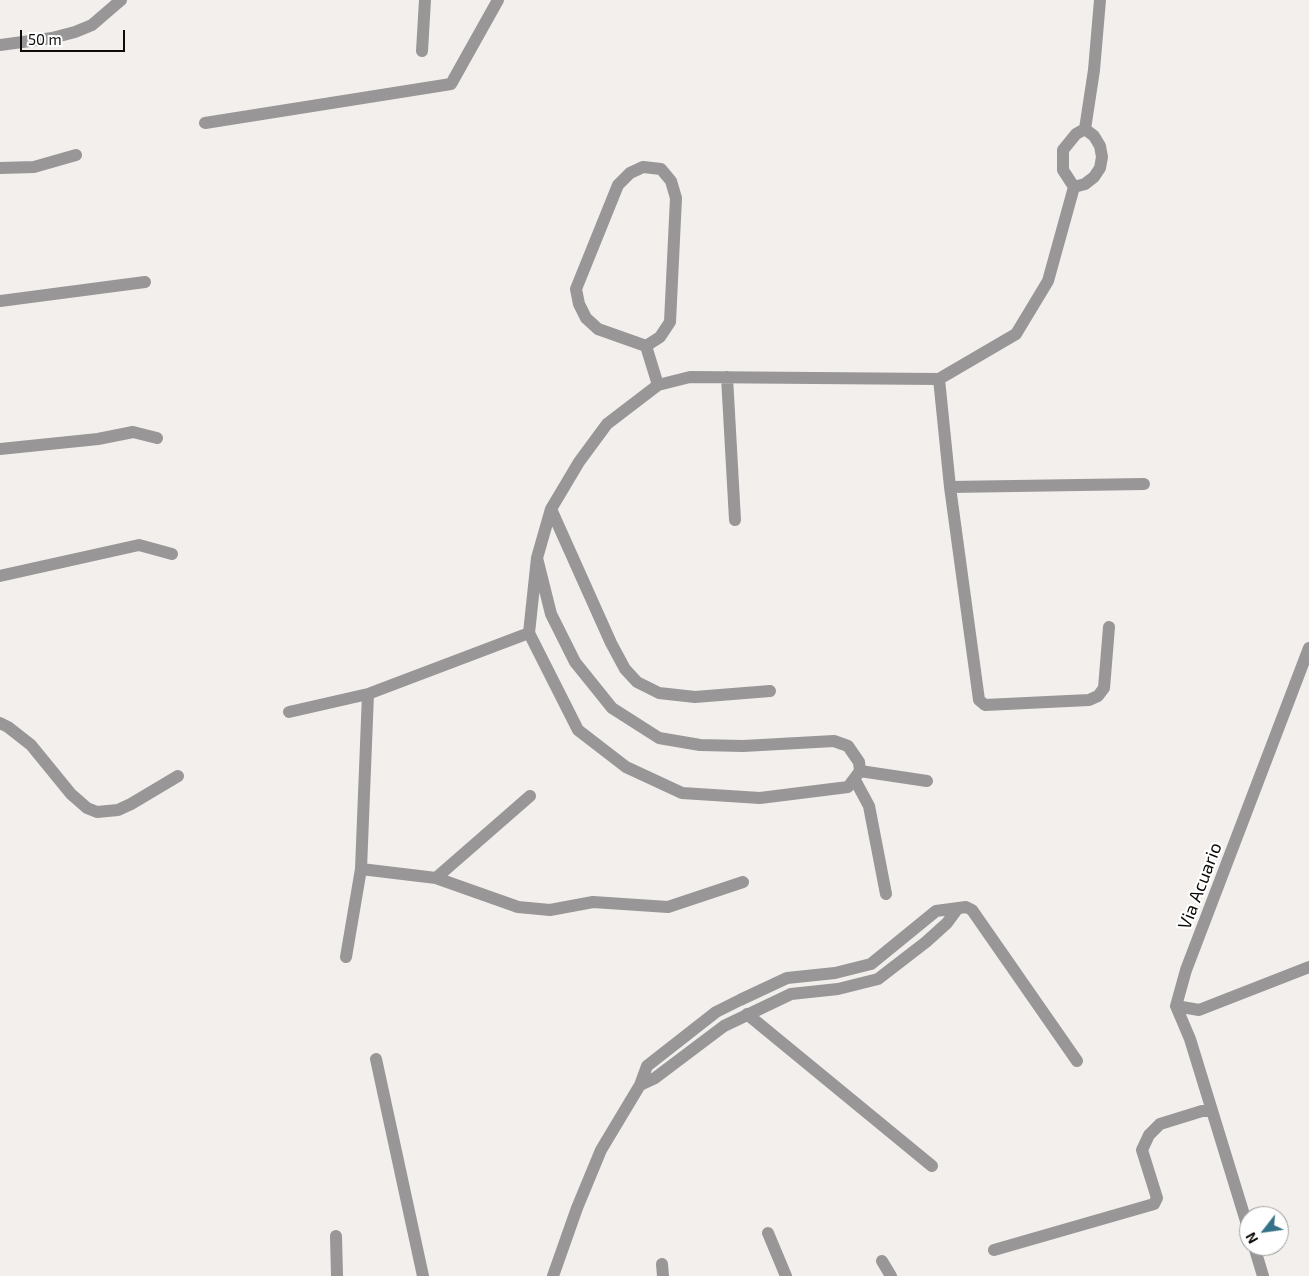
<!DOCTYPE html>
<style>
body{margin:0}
#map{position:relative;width:1309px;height:1276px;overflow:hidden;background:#f3efed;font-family:"Exo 2",sans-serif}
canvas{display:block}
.north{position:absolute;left:1239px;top:1206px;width:50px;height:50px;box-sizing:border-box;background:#fff;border:1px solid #9e9e9d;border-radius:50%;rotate:240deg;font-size:14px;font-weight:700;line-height:20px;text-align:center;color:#0d0c0b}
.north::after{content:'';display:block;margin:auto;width:18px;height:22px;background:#347388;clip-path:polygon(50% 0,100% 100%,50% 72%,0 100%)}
.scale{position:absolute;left:20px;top:30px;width:105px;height:22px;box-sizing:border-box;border:2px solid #0d0c0b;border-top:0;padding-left:6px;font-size:15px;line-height:18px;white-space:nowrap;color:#0d0c0b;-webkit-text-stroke:4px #fff;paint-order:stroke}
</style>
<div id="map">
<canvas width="1309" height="1276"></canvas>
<div class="north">N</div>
<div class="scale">50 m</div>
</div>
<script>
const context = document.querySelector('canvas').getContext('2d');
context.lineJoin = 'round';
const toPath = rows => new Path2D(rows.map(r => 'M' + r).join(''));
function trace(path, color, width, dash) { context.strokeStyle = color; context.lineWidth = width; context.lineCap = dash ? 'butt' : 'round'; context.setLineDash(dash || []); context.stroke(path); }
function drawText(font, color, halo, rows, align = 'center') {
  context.font = font + ' "Exo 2",sans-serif'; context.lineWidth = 4.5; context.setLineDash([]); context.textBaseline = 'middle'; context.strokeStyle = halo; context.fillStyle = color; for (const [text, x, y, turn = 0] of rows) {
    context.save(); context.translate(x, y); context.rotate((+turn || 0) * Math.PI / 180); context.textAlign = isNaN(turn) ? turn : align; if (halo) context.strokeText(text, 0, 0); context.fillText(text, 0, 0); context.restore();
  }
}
trace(toPath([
 [0,45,52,38,75,32,92,25,121,0],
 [422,51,425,0],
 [205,123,451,84,498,0],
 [1085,129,1094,70,1100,0],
 [643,167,661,169,671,181,676,198,670,322,660,337,646,346,598,329,586,318,579,304,576,289,618,185,630,173,643,167],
 [0,168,34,167,76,155],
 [1074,187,1085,184,1094,177,1100,168,1102,157,1100,146,1094,136,1085,129],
 [1074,187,1063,170,1063,150,1076,134,1085,129],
 [0,301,145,282],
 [646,346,658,385],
 [727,377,735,520],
 [939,379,950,487,979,700,985,705,1089,700,1098,696,1104,688,1109,627],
 [0,449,98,439,133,432,157,438],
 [950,487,1144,484],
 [551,509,611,643,625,669,637,682,659,693,695,697,770,691],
 [537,558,551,614,575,662,612,708,659,738,700,745,743,746,834,741,848,746,859,762,860,771,848,787,760,798,682,793,626,767,578,730,529,633,537,558,551,509,579,462,607,424,658,385,690,377,939,379,1016,334,1048,281,1074,187],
 [0,576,139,545,172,554],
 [289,712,368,694,529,633],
 [0,723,8,727,31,745,71,794,87,808,97,812,118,810,131,804,178,776],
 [860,771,927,781],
 [855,780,869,806,886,894],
 [361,869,436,878,518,907,550,910,593,902,668,907,743,882],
 [436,878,530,796],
 [346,957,361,869,368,694],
 [1176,1006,1186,970,1309,648],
 [1176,1006,1190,1039,1249,1231],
 [1176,1006,1199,1010,1309,967],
 [747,1014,932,1166],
 [376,1059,423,1276],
 [640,1085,655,1078,724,1026,791,994,838,989,878,979,926,942,947,923,958,908],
 [768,1233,786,1276],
 [336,1236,337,1276],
 [1254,1246,1263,1276],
 [994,1250,1154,1204,1157,1198,1142,1150,1149,1135,1160,1124,1202,1111,1211,1111],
 [882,1261,891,1276],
 [662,1264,663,1276],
 [553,1276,577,1208,601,1150,640,1085,647,1066,716,1012,740,1000,787,978,835,973,871,964,936,911,966,907,972,910,1077,1061]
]), '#989696', 12);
drawText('18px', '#0d0c0b', '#fff', [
 ["Via Acuario",1200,886,-69]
]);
</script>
